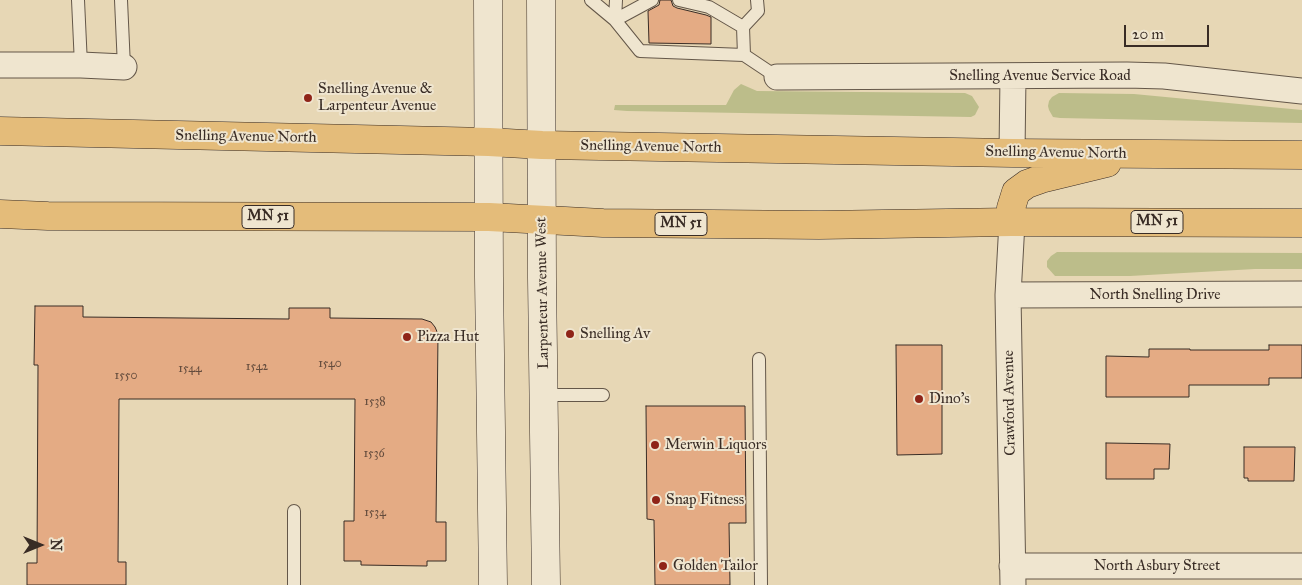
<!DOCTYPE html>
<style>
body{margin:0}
#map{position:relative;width:1302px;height:585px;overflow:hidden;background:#e7d7b5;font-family:"IM FELL Great Primer",serif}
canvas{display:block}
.north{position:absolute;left:15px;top:520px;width:50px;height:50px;-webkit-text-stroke:4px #efe5cf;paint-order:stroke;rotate:90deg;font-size:14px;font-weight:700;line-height:20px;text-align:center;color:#392c25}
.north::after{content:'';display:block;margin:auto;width:18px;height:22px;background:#392c25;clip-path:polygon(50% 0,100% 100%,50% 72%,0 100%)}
.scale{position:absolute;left:1124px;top:25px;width:85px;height:22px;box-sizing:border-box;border:2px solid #392c25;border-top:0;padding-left:6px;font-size:15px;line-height:18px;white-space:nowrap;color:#392c25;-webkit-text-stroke:4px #efe5cf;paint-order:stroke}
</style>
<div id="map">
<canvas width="1302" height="585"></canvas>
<div class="north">N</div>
<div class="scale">20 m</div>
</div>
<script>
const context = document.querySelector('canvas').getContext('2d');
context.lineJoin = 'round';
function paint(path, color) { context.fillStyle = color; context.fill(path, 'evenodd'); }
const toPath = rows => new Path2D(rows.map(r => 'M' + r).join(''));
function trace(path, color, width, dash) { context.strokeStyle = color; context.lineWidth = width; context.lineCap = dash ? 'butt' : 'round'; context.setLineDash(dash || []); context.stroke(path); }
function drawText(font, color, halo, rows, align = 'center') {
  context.font = font + ' "IM FELL Great Primer",serif'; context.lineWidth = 4; context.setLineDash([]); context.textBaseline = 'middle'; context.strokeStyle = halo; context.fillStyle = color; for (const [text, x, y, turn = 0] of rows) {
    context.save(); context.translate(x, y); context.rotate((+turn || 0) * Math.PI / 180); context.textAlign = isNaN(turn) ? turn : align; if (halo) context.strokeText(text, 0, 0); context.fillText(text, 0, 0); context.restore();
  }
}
paint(toPath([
 [741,84,757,91,965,93,972,96,979,107,975,115,971,117,627,111,614,110,615,105,726,105,734,90],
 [1059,93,1134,94,1302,110,1302,123,1060,118,1053,117,1049,110,1048,106,1049,101,1052,97],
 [1057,252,1302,253,1302,269,1255,269,1130,276,1055,276,1047,267,1047,261,1051,256]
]), '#bcbd8a');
const building = toPath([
 [660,0,671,0,673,6,677,8,706,15,711,17,711,44,649,43,648,11,659,5,660,0],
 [35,306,83,306,83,317,289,319,289,308,330,308,330,318,422,319,431,322,435,327,438,334,436,522,446,522,446,561,427,561,427,566,361,565,361,561,344,561,344,521,354,521,355,399,119,399,118,562,126,562,126,585,27,585,27,563,37,563,38,365,34,365,35,306],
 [896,345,942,345,942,454,897,455,896,345],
 [1269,345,1302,345,1302,378,1269,378,1269,385,1189,385,1189,397,1106,397,1106,356,1149,357,1149,349,1190,349,1190,350,1269,350,1269,345],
 [646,406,745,406,746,523,729,523,730,585,655,585,654,520,647,519,646,406],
 [1106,443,1170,444,1169,469,1154,469,1154,479,1106,479,1106,443],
 [1244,447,1295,447,1294,481,1248,481,1248,478,1244,478,1244,447]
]);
paint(building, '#e4ab84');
trace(building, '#392c25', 1);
const service = toPath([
 [78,0,81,65],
 [121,0,124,67],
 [591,0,615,20,652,0],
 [616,0,615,20,640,51,744,55,777,77],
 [679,0,709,7,743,27,744,55],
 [743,27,758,11,757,0],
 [759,359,761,585],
 [544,395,603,395],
 [294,511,294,585]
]);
const minor = toPath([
 [0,65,81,65,124,67],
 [777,77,1127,75,1164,76,1302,91],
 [1012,153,1013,76],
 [1012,222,1008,295,1013,585],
 [1008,295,1302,294],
 [1012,566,1302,566]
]);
const secondary = toPath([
 [488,0,489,277,493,585],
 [541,0,542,278,546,585]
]);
const primary = toPath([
 [0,131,489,142,542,145,1012,153,1302,155],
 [0,214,48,216,489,217,603,223,819,225,1012,222,1302,223],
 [1012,222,1011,208,1016,192,1027,184,1041,179,1107,163]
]);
trace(service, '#645749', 14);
trace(minor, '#645749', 27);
trace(secondary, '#392c25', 29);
trace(primary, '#392c25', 29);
trace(service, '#efe5cf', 12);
trace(minor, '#efe5cf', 25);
trace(secondary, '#efe5cf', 28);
trace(primary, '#e4bc7a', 28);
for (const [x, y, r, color] of [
 [308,98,5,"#8f2418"],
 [570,334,5,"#8f2418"],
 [407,337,5,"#8f2418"],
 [919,399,5,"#8f2418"],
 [655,445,5,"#8f2418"],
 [656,500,5,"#8f2418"],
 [663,566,5,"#8f2418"]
]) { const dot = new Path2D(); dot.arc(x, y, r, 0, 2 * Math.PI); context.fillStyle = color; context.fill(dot); trace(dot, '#efe5cf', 2); }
drawText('12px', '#644c3d', null, [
 ["1540",330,364],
 ["1542",257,367],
 ["1544",190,369],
 ["1550",126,376],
 ["1538",375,402],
 ["1536",374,454],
 ["1534",375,513]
]);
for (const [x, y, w] of [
 [268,217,52],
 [1157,222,52],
 [681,224,52]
]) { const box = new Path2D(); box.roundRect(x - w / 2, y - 11.5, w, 23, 4); context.fillStyle = '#efe5cf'; context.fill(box); trace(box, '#392c25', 1); }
drawText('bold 14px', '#392c25', null, [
 ["MN 51",268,217],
 ["MN 51",1157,222],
 ["MN 51",681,224]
]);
drawText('15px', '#392c25', '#efe5cf', [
 ["Snelling Avenue Service Road",1040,76],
 ["Snelling Avenue North",246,137,1],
 ["Snelling Avenue North",651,147,1],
 ["Snelling Avenue North",1056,153,1],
 ["Larpenteur Avenue West",543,293,-91],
 ["North Snelling Drive",1155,295],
 ["Crawford Avenue",1010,403,-91],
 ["North Asbury Street",1157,566]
]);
drawText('15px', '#392c25', '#efe5cf', [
 ["Snelling Avenue &",318,89],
 ["Larpenteur Avenue",318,106],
 ["Snelling Av",580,334],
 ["Pizza Hut",417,337],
 ["Dino's",929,399],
 ["Merwin Liquors",665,445],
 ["Snap Fitness",666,500],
 ["Golden Tailor",673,566]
], 'left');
</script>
